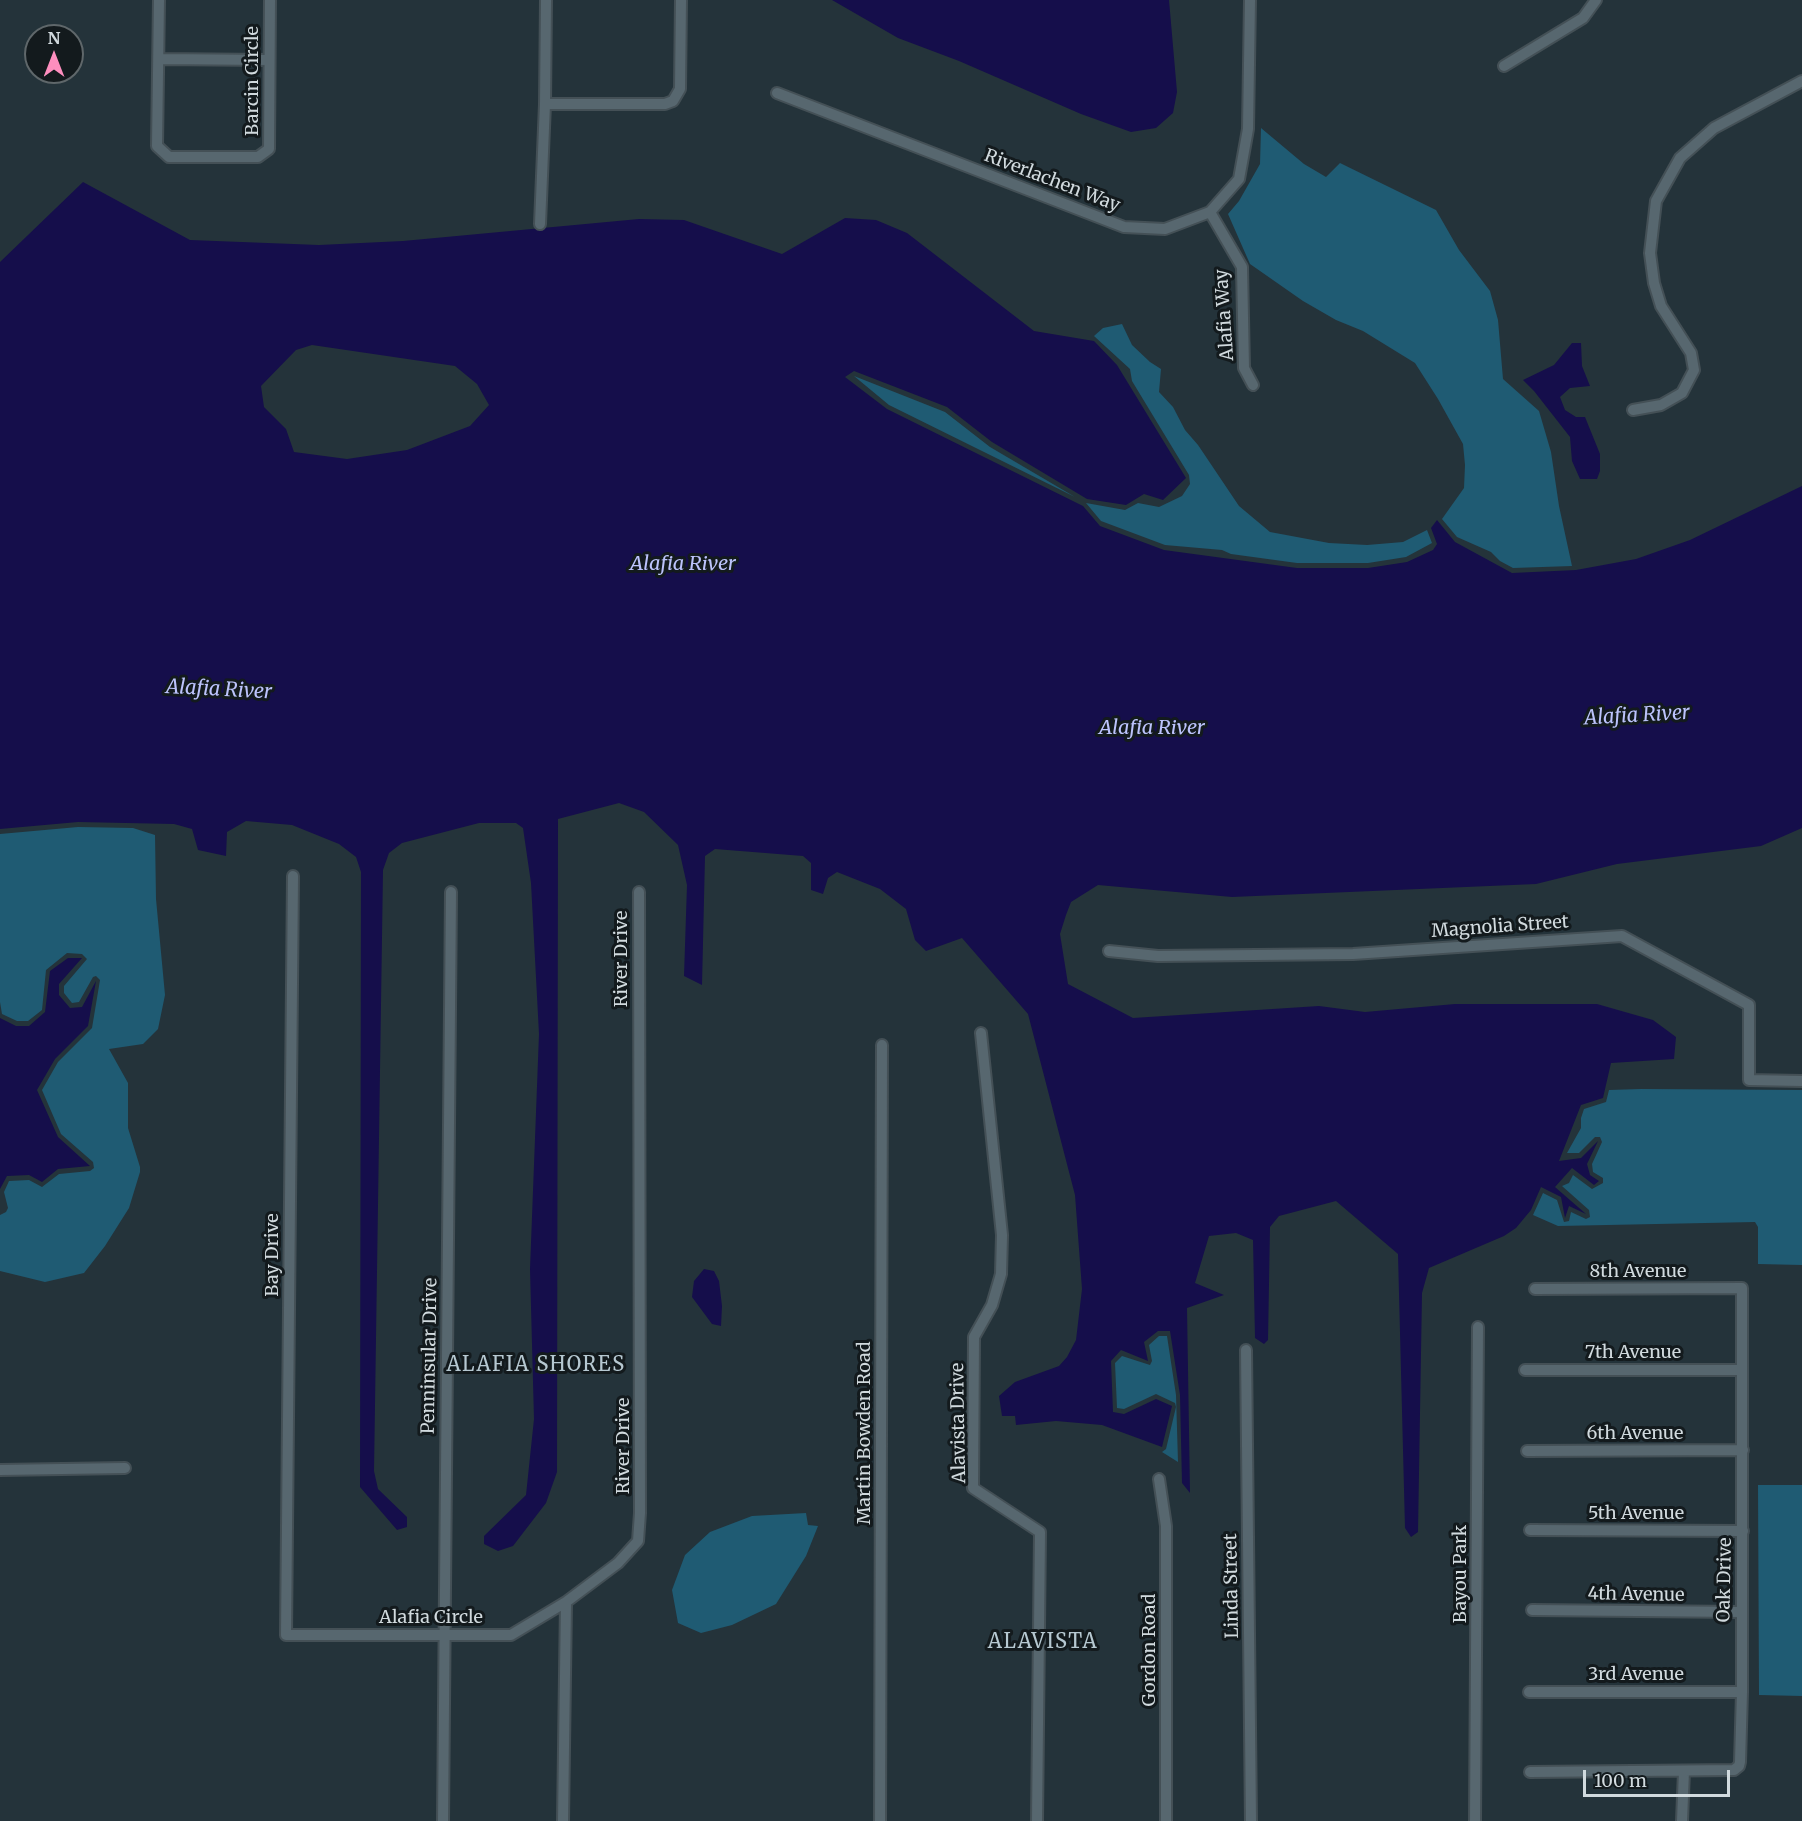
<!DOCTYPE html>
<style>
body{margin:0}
#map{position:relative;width:1802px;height:1821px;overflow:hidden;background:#24333a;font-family:Merriweather,serif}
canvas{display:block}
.north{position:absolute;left:24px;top:24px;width:60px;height:60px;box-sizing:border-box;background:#131a1d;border:2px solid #5f676a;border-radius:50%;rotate:0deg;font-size:16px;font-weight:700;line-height:24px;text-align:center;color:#d1dade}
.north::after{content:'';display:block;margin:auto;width:21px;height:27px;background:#fe8ebe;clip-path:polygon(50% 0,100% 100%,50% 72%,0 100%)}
.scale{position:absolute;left:1583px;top:1770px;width:147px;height:27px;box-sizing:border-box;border:3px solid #d1dade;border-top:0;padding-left:8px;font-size:18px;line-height:21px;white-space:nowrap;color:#d1dade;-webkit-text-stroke:4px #131a1d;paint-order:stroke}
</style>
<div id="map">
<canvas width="1802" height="1821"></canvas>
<div class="north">N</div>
<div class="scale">100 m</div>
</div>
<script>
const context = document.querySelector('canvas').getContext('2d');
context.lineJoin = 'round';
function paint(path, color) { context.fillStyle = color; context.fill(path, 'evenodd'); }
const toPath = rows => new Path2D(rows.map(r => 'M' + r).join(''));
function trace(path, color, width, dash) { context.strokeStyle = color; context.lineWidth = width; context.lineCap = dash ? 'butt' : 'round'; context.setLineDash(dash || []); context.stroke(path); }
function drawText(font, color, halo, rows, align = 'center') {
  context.font = font + ' Merriweather,serif'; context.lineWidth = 6; context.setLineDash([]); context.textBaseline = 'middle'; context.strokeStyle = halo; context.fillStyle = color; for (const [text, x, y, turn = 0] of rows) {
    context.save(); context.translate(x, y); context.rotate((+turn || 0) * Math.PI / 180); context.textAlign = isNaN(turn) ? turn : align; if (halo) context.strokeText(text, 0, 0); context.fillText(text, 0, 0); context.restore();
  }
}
paint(toPath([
 [1261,128,1304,164,1326,177,1340,163,1436,210,1459,250,1490,291,1498,320,1503,379,1539,411,1551,452,1559,506,1572,566,1513,568,1500,561,1491,552,1457,537,1442,519,1464,488,1465,465,1463,444,1438,399,1415,363,1363,331,1336,320,1303,301,1250,264,1228,214,1239,201,1260,164],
 [1122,324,1132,345,1150,362,1161,369,1159,392,1173,407,1185,430,1198,445,1239,506,1270,532,1329,543,1367,545,1403,542,1427,530,1432,543,1406,557,1368,563,1297,563,1231,554,1222,550,1165,545,1101,521,1086,503,1125,510,1138,503,1159,507,1182,496,1190,484,1189,475,1132,381,1130,369,1094,336,1103,328],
 [854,376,945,412,990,447,1075,497,889,405],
 [78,827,133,828,155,835,156,899,165,995,158,1029,143,1044,109,1049,128,1083,128,1128,140,1167,140,1172,129,1208,105,1246,84,1273,45,1282,0,1271,0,1215,6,1212,8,1208,4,1192,9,1181,29,1180,42,1187,59,1174,90,1171,94,1168,93,1162,61,1134,42,1090,58,1062,92,1028,100,980,96,976,93,977,79,1002,72,1003,64,993,64,986,87,959,82,954,67,953,46,970,42,1010,28,1021,17,1021,2,1014,0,1002,0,834],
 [1641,1089,1802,1090,1802,1265,1758,1264,1758,1227,1755,1222,1558,1226,1533,1215,1543,1193,1557,1200,1564,1222,1569,1221,1571,1212,1586,1219,1590,1217,1589,1210,1562,1186,1569,1183,1573,1175,1592,1189,1603,1183,1603,1178,1593,1172,1592,1164,1602,1142,1600,1137,1595,1137,1579,1153,1567,1153,1581,1128,1581,1118,1584,1109,1606,1102,1609,1090],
 [1159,1336,1167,1336,1176,1395,1178,1462,1162,1452,1166,1449,1176,1407,1175,1403,1156,1394,1124,1409,1117,1408,1115,1363,1122,1356,1150,1365,1152,1361,1149,1345],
 [1758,1485,1802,1485,1802,1696,1759,1695],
 [806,1513,808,1525,818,1526,806,1556,776,1604,732,1625,701,1633,678,1623,672,1590,685,1555,710,1532,752,1516]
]), '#1f5b73');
paint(toPath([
 [832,0,1169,0,1177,92,1173,113,1156,128,1131,132,1081,114,959,61,898,38],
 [83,182,190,240,319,245,403,241,639,219,684,220,782,254,845,218,876,220,907,233,1034,331,1094,341,1117,365,1186,478,1163,500,1144,494,1126,505,1087,499,992,442,947,407,854,371,845,377,887,409,1083,506,1100,526,1164,550,1297,568,1368,568,1407,562,1433,550,1437,544,1431,528,1437,520,1455,542,1512,573,1576,570,1636,559,1690,540,1802,486,1802,828,1761,846,1617,864,1536,884,1232,897,1098,885,1071,902,1066,915,1060,934,1068,984,1133,1018,1319,1006,1365,1012,1455,1004,1597,1004,1653,1020,1676,1037,1674,1059,1611,1063,1603,1098,1581,1105,1559,1161,1581,1158,1598,1141,1587,1164,1590,1175,1599,1181,1594,1185,1572,1168,1555,1187,1586,1214,1569,1206,1565,1218,1561,1197,1541,1187,1531,1210,1516,1228,1504,1236,1429,1268,1422,1293,1418,1532,1411,1537,1405,1528,1398,1254,1336,1201,1279,1216,1270,1227,1268,1340,1264,1344,1255,1338,1253,1240,1236,1233,1209,1236,1195,1283,1224,1295,1187,1308,1190,1493,1182,1483,1180,1395,1170,1331,1158,1331,1144,1342,1148,1361,1121,1350,1111,1361,1113,1412,1124,1414,1156,1399,1172,1406,1162,1447,1102,1425,1056,1421,1016,1425,1015,1416,1002,1416,999,1396,1015,1382,1059,1366,1067,1357,1076,1340,1082,1289,1075,1195,1028,1014,962,938,926,951,915,940,906,909,880,889,837,872,828,878,823,894,811,890,811,863,803,856,715,849,705,856,702,985,684,976,687,885,678,845,644,812,619,803,558,819,557,1472,546,1503,513,1546,498,1551,484,1544,484,1536,526,1495,534,1419,530,1269,539,1034,531,883,523,828,516,823,479,823,402,843,389,853,383,870,374,1471,378,1489,407,1517,407,1527,397,1530,360,1487,361,872,356,857,339,844,292,825,246,821,227,832,226,856,198,850,192,829,174,824,78,822,0,829,0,262],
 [312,345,455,366,477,384,489,405,470,426,407,450,347,459,294,452,286,429,264,407,261,386,296,350],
 [1572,343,1581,343,1582,366,1590,386,1570,388,1560,397,1565,410,1576,417,1585,417,1600,454,1600,471,1597,479,1580,479,1572,461,1570,437,1534,391,1523,380,1554,365],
 [68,958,82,958,59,984,59,995,70,1008,82,1007,96,981,88,1026,55,1059,37,1090,58,1137,90,1166,58,1169,42,1182,29,1175,7,1176,0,1189,0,1018,16,1026,29,1026,45,1012,50,971],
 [704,1269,714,1271,719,1281,722,1306,721,1326,712,1324,692,1297,694,1281]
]), '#150e4b');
const minor = toPath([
 [159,0,157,146,169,157,258,157,269,149,270,0],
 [159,59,269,60],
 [1504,66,1583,18,1596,0],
 [777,93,1124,227,1165,229,1210,212,1239,179,1248,129,1250,0],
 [545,104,665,104,673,101,680,89,681,0],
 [1210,212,1242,267,1244,368,1253,385],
 [540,224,545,104,546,0],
 [1633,410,1661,405,1682,393,1694,370,1691,353,1661,306,1654,283,1650,253,1656,201,1680,158,1714,128,1802,81],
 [293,876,286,1635,511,1635,566,1602],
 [1109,951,1158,956,1353,954,1622,936,1749,1005,1749,1080,1802,1081],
 [981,1033,1002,1235,1001,1274,992,1305,974,1337,973,1488,1040,1532,1037,1821],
 [1246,1350,1251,1821],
 [1525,1370,1741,1370],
 [1527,1451,1743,1450],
 [0,1470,125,1468],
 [1159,1479,1166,1526,1166,1821],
 [1530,1530,1743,1531],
 [1532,1610,1741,1612],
 [1529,1692,1742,1692],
 [1530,1772,1734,1770,1739,1766,1740,1762,1742,1692,1742,1288,1535,1289],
 [443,1821,451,892],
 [563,1821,566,1602,618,1563,638,1541,640,1513,639,892],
 [880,1821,882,1045],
 [1475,1821,1478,1327],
 [1682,1821,1684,1771]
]);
trace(minor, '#445056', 14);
trace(minor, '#57676f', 10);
drawText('18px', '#d1dade', '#131a1d', [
 ["Barcin Circle",253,81,-90],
 ["Riverlachen Way",1052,181,21],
 ["Alafia Way",1225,315,-94],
 ["Magnolia Street",1500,927,-4],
 ["River Drive",622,959,-90],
 ["Bay Drive",273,1255,-90],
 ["8th Avenue",1638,1272],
 ["7th Avenue",1633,1353],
 ["Penninsular Drive",430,1356,-89],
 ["Alavista Drive",959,1423,-91],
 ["Martin Bowden Road",865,1433,-90],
 ["6th Avenue",1635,1434],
 ["River Drive",624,1446,-90],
 ["5th Avenue",1636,1514],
 ["Bayou Park",1461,1574,-90],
 ["Oak Drive",1725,1580,-89],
 ["Linda Street",1232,1586,-91],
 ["4th Avenue",1636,1595,1],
 ["Alafia Circle",431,1618],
 ["Gordon Road",1150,1650,-90],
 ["3rd Avenue",1636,1675]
]);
drawText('italic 20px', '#bcc3fc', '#131a1d', [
 ["Alafia River",683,564],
 ["Alafia River",219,690,3],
 ["Alafia River",1637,716,-3],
 ["Alafia River",1152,728]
]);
context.letterSpacing = '1.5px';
drawText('20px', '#b6c8d1', '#131a1d', [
 ["ALAFIA SHORES",536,1365],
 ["ALAVISTA",1043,1642]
]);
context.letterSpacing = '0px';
</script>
